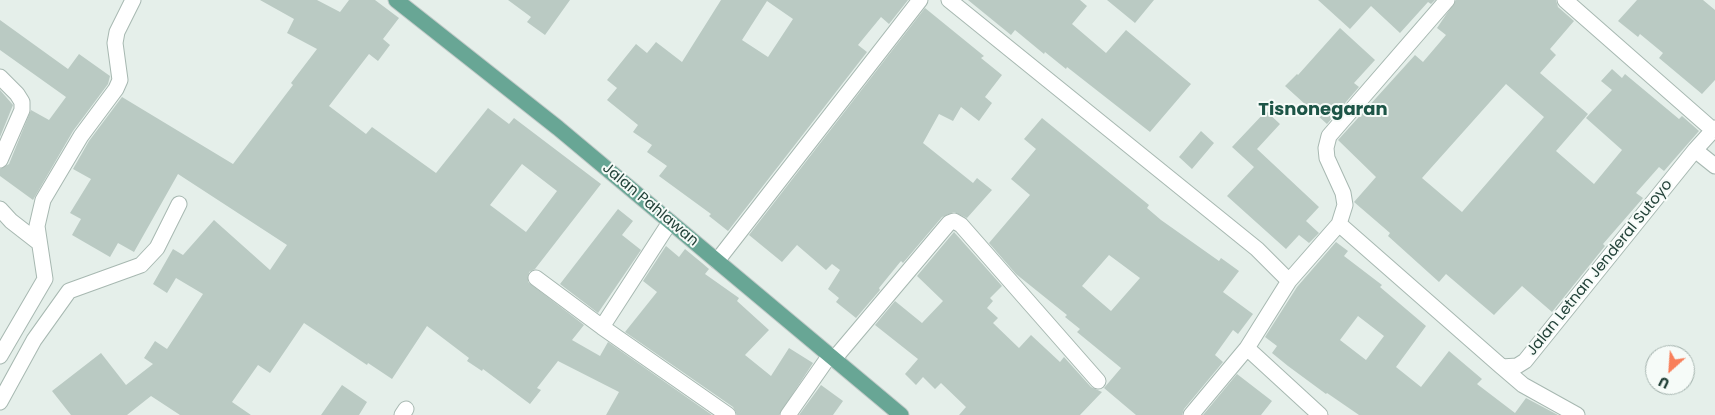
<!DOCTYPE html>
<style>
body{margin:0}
#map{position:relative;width:1715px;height:415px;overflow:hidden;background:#e5efea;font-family:Poppins,sans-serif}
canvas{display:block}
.north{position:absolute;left:1645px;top:345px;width:50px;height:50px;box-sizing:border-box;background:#f6fbf8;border:1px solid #a2b1ac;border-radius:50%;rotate:206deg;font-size:14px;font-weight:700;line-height:20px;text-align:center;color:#234239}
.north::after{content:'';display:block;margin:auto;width:18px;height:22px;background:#f87f5a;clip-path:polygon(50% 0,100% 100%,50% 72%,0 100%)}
</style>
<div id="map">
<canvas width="1715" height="415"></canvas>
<div class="north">U</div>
</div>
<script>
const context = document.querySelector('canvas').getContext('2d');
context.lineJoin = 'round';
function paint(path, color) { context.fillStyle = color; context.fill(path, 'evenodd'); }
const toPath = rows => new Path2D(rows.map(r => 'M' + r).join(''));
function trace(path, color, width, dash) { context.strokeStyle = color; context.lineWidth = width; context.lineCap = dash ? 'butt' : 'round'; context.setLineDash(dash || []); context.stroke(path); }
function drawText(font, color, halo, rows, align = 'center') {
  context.font = font + ' Poppins,sans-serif'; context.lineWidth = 4; context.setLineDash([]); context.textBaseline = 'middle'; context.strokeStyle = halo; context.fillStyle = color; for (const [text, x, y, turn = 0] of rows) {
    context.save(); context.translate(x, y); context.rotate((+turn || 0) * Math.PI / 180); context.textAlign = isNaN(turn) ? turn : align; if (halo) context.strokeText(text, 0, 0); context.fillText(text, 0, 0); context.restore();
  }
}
paint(toPath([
 [260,0,317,0,340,12,349,0,375,0,399,18,383,39,390,45,378,61,369,54,329,106,366,134,372,127,436,173,488,108,509,124,514,118,601,184,535,269,529,272,528,282,584,325,572,340,600,356,608,342,712,415,606,415,619,392,558,361,537,388,541,390,530,404,483,369,482,371,467,361,469,358,427,326,392,379,368,363,367,365,304,323,270,373,258,365,232,402,251,415,180,415,151,396,127,415,71,415,52,391,101,353,126,385,153,364,144,358,155,341,167,349,203,294,176,278,167,293,153,284,173,249,183,255,214,220,270,270,287,245,178,174,134,252,118,243,110,257,72,235,81,219,70,213,91,179,73,169,89,141,122,97,233,164,293,85,291,83,317,49,287,33,294,19],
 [522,164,557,191,526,232,490,205],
 [508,0,570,0,545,35,527,22,531,17],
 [721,0,908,0,889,24,881,17,858,45,867,52,728,231,709,216,711,214,659,176,667,166,647,152,652,145,633,132,638,125,607,100,617,88,607,80,636,44,647,53,656,42,682,62],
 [767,1,793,19,768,57,742,40],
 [968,0,1080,0,1087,6,1072,24,1106,53,1126,30,1191,84,1150,132,1067,67,1066,69,1045,52,1044,54,1015,30,1011,35],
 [1107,0,1154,0,1135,23],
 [1318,0,1435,0,1431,4,1428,2,1400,33,1371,6,1350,29],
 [1456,0,1556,0,1558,7,1574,21,1550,49,1556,55,1540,73,1588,114,1556,151,1594,184,1622,150,1586,118,1612,90,1601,81,1612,69,1622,78,1625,74,1679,119,1682,116,1699,131,1664,171,1659,167,1636,193,1643,198,1603,244,1605,246,1552,312,1522,286,1494,315,1446,274,1439,282,1388,236,1390,233,1354,202,1376,177,1338,140,1415,55,1423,62,1446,35,1437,28],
 [1506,84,1544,117,1462,212,1422,178],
 [1637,0,1703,0,1715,10,1715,80,1702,94,1659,58,1663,53,1640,34,1638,37,1618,21],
 [925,8,984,56,981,58,1002,75,985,97,992,103,979,121,961,107,953,121,939,114,923,143,973,183,977,178,992,190,967,218,954,212,942,217,903,263,901,261,879,288,880,290,856,318,836,302,839,298,828,289,840,270,832,264,826,270,797,245,782,262,749,235],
 [0,20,68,69,79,54,110,76,108,84,73,131,33,200,0,176,0,169,9,164,31,110,49,120,66,97,0,50],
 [1340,28,1375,60,1354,83,1359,87,1327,124,1285,86,1297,74,1298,75],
 [0,90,13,105,0,137],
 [1266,111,1280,124,1257,149,1319,207,1306,221,1319,233,1309,243,1299,235,1286,249,1227,196,1254,167,1232,147],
 [1042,118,1149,205,1147,208,1161,220,1219,261,1221,258,1239,271,1223,292,1253,314,1238,334,1233,330,1215,355,1223,362,1184,409,1182,415,1136,415,1104,388,1121,368,1077,332,1080,329,1065,317,1067,315,1016,274,989,243,1030,195,1011,179,1036,149,1024,139],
 [1109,255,1140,278,1111,311,1082,286],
 [1201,131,1214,143,1192,169,1179,157],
 [618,209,633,221,622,235,641,250,598,313,560,284],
 [954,232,1002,286,990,298,993,301,987,308,998,318,993,323,1019,348,1031,335,1060,362,1064,357,1091,387,1102,392,1080,415,959,415,966,407,941,383,935,389,923,377,916,385,905,374,918,359,875,325,895,301,922,323,943,301,917,276],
 [1336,242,1348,251,1344,256,1382,285,1380,287,1426,326,1396,367,1421,387,1449,351,1482,379,1477,384,1515,413,1526,398,1558,415,1359,415,1327,393,1326,394,1288,366,1272,353,1277,346,1265,337,1297,287],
 [1358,316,1384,336,1366,360,1340,340],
 [666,246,679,257,685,249,702,263,709,269,705,274,739,298,737,301,769,330,745,355,771,376,789,348,813,363,779,415,737,415,733,407,625,332,657,292,643,281],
 [1237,374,1272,401,1261,415,1203,415],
 [342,385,367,402,359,415,321,415],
 [821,385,843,401,833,415,799,415]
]), '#bacac3');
const minor = toPath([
 [949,0,1257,249,1289,281],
 [1565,0,1713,130],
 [0,77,17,94,22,102,22,110,0,160],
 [1695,150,1715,166],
 [0,209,11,221,38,242],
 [1339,224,1502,367,1517,366,1525,361,1695,150,1715,128],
 [717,261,920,0],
 [536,278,602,327,728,415],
 [602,327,670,222],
 [1247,348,1320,415],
 [0,356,45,279,37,226,43,200,81,136,116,89,120,80,115,43,117,32,133,0],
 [834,359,949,223,954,221,961,225,1098,381],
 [1502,367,1523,385,1577,415],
 [0,402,34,340,69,291,141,265,157,248,179,204],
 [402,415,406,409],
 [788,415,830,355],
 [1191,415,1247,348,1289,281,1339,224,1345,205,1343,193,1327,158,1326,148,1329,136,1447,0]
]);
const major = toPath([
 [396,0,558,128,901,415]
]);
trace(minor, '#a7b8b1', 17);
trace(major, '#c1cac8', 17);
trace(minor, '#fff', 15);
trace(major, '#68a695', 15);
drawText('15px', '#234239', '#f6fbf8', [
 ["Jalan Pahlawan",650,205,40],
 ["Jalan Letnan Jenderal Sutoyo",1600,268,-51]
]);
drawText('bold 18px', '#1d5547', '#f6fbf8', [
 ["Tisnonegaran",1323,110]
]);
</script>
